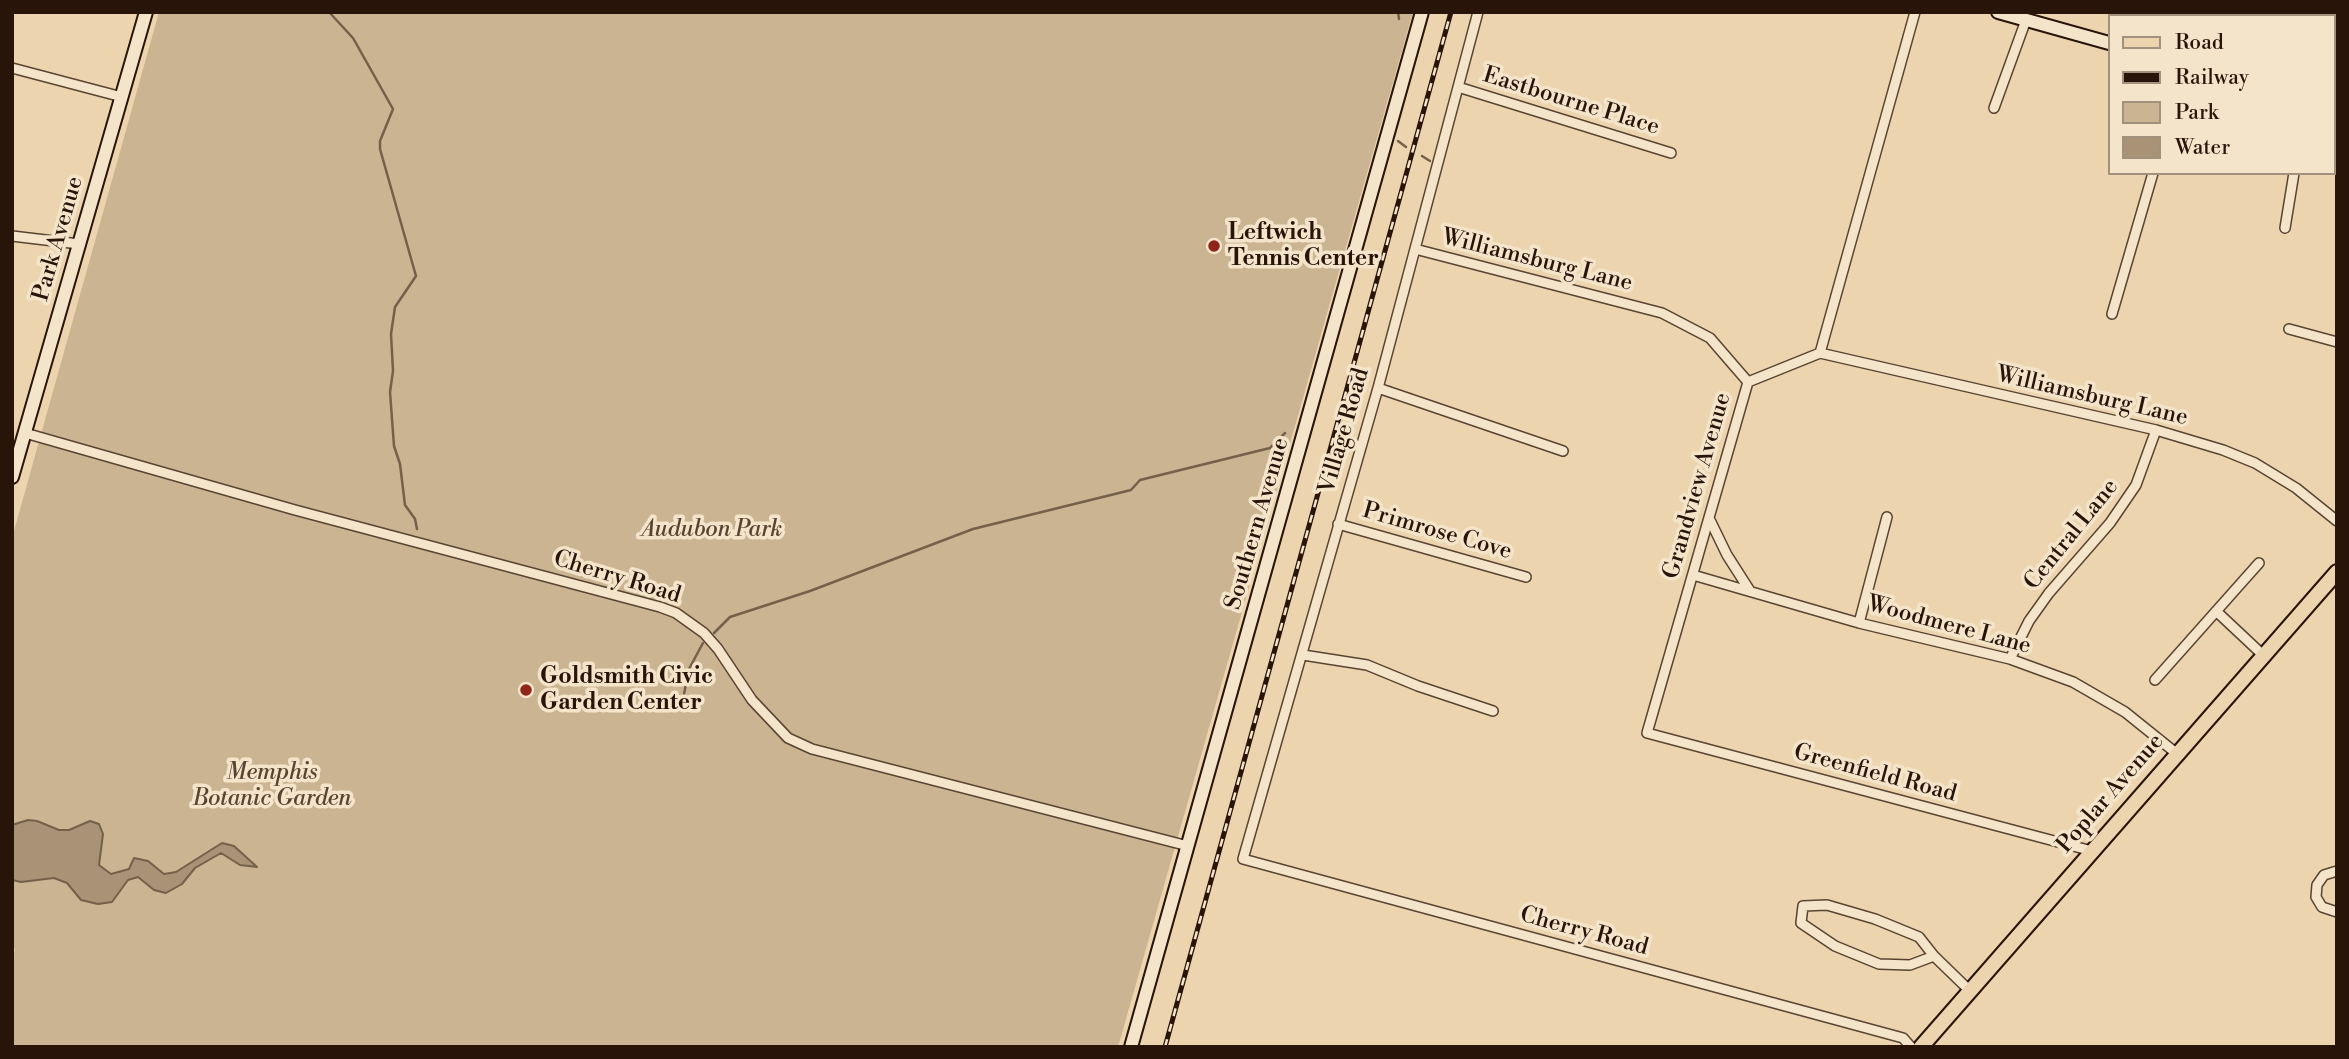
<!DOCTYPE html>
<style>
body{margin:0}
#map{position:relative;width:2349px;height:1059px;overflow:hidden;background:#ecd5ae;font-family:"Libre Bodoni",serif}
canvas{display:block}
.frame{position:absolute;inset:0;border:14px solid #281409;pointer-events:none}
.legend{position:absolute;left:2108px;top:14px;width:228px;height:161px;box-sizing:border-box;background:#f3e4ca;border:2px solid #a2917d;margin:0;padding:9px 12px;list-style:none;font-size:21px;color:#281409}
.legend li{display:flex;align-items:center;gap:14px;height:35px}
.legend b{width:35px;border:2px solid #a2917d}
</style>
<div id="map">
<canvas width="2349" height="1059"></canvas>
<div class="frame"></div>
<ul class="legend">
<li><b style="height:9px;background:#ecd5ae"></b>Road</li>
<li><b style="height:9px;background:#281409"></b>Railway</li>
<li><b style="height:19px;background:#cbb492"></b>Park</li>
<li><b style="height:19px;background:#a99376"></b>Water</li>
</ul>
</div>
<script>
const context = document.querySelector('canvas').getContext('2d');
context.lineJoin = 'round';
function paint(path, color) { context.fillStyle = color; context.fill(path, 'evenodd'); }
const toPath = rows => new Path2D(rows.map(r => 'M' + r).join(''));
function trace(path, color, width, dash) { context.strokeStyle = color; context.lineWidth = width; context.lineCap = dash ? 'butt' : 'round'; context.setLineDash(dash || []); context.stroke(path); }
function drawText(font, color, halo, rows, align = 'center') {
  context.font = font + ' "Libre Bodoni",serif'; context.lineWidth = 7; context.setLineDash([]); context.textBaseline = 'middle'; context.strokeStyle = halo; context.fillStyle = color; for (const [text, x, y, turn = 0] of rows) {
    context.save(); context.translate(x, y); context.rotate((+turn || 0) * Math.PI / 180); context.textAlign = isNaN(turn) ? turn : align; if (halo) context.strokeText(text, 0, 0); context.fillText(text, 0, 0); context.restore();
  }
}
paint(toPath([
 [159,12,1413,12,1118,1047,12,1047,12,961,15,950,12,944,12,538],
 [2254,12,2337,12,2337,46,2333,60,2333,16,2253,16]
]), '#cbb492');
const water = toPath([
 [28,820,37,821,59,830,69,830,90,821,99,824,103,834,99,865,111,874,129,869,134,858,148,861,164,874,176,872,222,843,234,846,257,867,240,865,221,853,195,868,182,884,166,893,154,890,138,877,128,880,112,902,98,904,81,900,67,883,54,878,21,882,12,880,12,825,28,820]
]);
paint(water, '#a99376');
trace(water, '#75604a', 2);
trace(toPath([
 [329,12,353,38,393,109,380,141,380,149,416,276,395,307,391,334,393,371,390,392,394,446,400,464,405,505,415,519,417,529],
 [1398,12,1399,19],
 [1398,141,1406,147],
 [1422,156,1430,161],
 [714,633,730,617,810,591,973,529,1131,490,1140,480,1270,448,1285,433],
 [684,694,689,669,703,643]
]), '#75604a', 2.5);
const street = toPath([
 [1478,12,1378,388,1243,859,1903,1038,1911,1047],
 [1915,12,1820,353,1748,382,1647,733,2092,851],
 [2152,16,2153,12],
 [12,68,122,97],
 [1458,87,1671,153],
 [1994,108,2026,20],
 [2285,228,2294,173],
 [12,236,79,244],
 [1415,249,1662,313,1710,338,1748,382],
 [2112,314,2153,173],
 [2289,329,2337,342],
 [1820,353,2156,430,2223,450,2255,463,2296,488,2337,521],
 [1378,388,1563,451],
 [25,433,295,510,660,607,676,613,704,633,718,649,752,700,788,738,812,749,1188,846],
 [1709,518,1727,555,1750,591],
 [1338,524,1526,577],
 [1693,575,1859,623,2010,659,2073,682,2125,712,2176,753],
 [2216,611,2264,656],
 [1859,623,1887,517],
 [1303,655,1367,665,1418,686,1493,711],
 [2010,659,2029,621,2049,593,2110,523,2136,485,2156,430],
 [2155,680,2259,563],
 [2337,871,2324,875,2317,885,2316,897,2322,907,2337,912],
 [1827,905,1875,919,1919,937,1934,956,1910,965,1879,964,1835,946,1801,923,1803,906,1827,905],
 [1934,956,1969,990]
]);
const secondary = toPath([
 [1998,12,2109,43],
 [2333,105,2337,106],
 [12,477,146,12],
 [1131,1047,1422,12]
]);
const primary = toPath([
 [1921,1047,2337,572]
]);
trace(street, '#594432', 12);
trace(secondary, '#281409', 16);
trace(primary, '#281409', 18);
trace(street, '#f3e4ca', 9);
trace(secondary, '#f3e4ca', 12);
trace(primary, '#ecd5ae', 14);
const rail = toPath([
 [1165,1047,1451,12]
]);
trace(rail, '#281409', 5);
trace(rail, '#f3e4ca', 2.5, [8]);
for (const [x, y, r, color] of [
 [1214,246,7,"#8f2418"],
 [526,690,7,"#8f2418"]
]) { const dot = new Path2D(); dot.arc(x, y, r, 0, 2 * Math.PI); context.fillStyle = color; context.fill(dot); trace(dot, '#f3e4ca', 2.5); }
drawText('23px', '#281409', '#f3e4ca', [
 ["Eastbourne Place",1571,102,17],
 ["Park Avenue",59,239,-74],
 ["Williamsburg Lane",1537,261,14],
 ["Williamsburg Lane",2092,397,13],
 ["Village Road",1345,431,-74],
 ["Grandview Avenue",1698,486,-74],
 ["Southern Avenue",1258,524,-74],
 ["Primrose Cove",1437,532,16],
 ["Central Lane",2072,535,-51],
 ["Cherry Road",617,578,17],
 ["Woodmere Lane",1949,626,15],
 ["Greenfield Road",1875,774,15],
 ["Poplar Avenue",2111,794,-49],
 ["Cherry Road",1584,932,15]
]);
drawText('bold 23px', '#281409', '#f3e4ca', [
 ["Leftwich",1228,233],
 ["Tennis Center",1228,259],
 ["Goldsmith Civic",540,677],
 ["Garden Center",540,703]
], 'left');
drawText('italic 23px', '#594432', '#f3e4ca', [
 ["Audubon Park",712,530],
 ["Memphis",272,773],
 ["Botanic Garden",272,799]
]);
</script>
